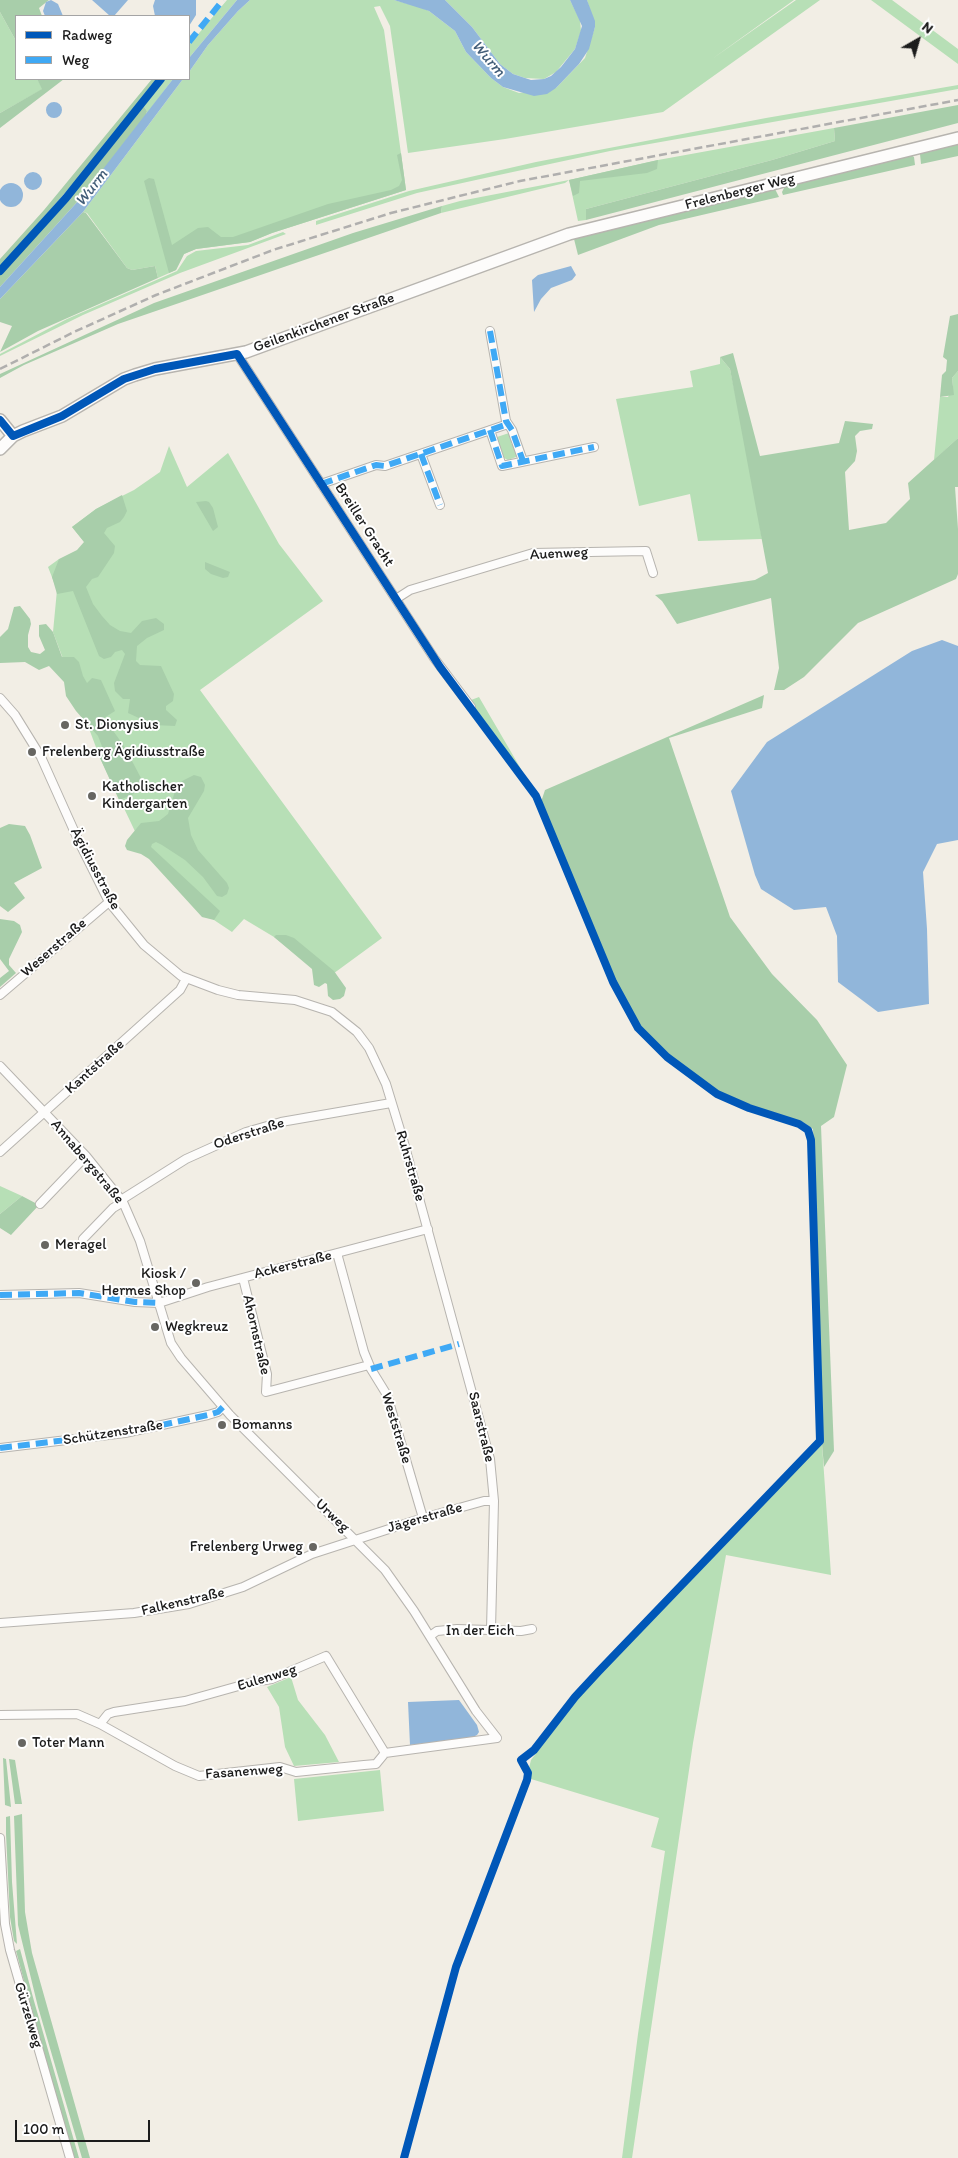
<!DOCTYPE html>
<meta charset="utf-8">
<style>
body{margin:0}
#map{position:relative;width:958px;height:2158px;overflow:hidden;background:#f2eee5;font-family:Itim,sans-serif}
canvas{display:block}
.legend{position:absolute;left:15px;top:15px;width:175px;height:65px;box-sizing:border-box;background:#fff;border:1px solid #a4a4a4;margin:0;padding:6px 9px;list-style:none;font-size:15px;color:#1c1c1c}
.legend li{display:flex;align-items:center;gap:10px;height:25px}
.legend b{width:25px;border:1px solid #a4a4a4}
.north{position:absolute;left:893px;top:15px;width:50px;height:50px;-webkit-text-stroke:4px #fff;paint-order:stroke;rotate:38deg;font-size:14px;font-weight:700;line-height:20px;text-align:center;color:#1c1c1c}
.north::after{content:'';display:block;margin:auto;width:18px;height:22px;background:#1c1c1c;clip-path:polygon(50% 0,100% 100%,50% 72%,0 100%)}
.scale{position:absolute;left:15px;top:2120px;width:135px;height:22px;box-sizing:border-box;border:2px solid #1c1c1c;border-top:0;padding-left:6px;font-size:15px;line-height:18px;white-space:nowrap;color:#1c1c1c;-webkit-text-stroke:4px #fff;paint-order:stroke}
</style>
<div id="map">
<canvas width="958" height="2158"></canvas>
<ul class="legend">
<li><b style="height:6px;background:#0057b8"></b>Radweg</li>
<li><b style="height:6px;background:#3fa9f5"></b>Weg</li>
</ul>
<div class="north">N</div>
<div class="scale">100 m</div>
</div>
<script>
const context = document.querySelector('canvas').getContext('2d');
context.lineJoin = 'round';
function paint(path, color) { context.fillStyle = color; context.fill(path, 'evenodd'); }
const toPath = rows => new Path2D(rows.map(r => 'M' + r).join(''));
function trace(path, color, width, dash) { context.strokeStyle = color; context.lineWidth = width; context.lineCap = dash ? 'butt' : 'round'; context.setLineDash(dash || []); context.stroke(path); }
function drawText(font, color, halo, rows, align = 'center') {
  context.font = font + ' Itim,sans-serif'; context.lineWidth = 4; context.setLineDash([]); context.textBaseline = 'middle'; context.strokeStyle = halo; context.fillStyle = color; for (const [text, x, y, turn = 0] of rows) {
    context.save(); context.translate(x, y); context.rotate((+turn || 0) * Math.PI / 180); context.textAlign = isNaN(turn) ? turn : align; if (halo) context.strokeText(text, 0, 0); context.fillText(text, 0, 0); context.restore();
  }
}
paint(toPath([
 [227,0,237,0,189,58,189,45],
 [250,0,394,0,420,7,429,11,455,31,466,52,491,78,503,87,519,93,556,88,585,58,595,27,587,0,794,0,712,59,796,0,820,0,663,112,505,139,408,153,390,26,380,6,374,7,384,30,406,190,272,233,250,242,196,249,184,254,176,270,158,278,155,266,132,270,127,268,87,213,83,212,183,79,189,79,189,72,208,45,238,11],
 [445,0,570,0,580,20,581,31,575,49,556,72,544,79,525,78,513,74,500,64,472,27],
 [871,0,892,0,958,49,958,64],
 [0,12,16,41,16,79,37,79,43,89,0,113],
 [163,79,173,79,146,115,147,111,143,105],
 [958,85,958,89,610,151,485,178,417,193,316,225,316,221,409,191,536,162,766,118],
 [834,128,835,141,772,160,586,209,586,220,578,221,569,180,565,183,441,213,442,206,460,201,569,180,658,160],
 [283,232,286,234,180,273,83,315,0,356,0,354,67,319,177,271,187,256,196,251,248,245],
 [720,357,730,369,747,449,762,539,698,541,690,494,639,506,616,399,693,387,690,371,720,364],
 [958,371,958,438,934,460,940,397,948,397,953,387,952,378],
 [509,433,513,442,511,444,514,444,516,450,516,457,508,460,504,458,497,437],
 [169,446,187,487,228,453,279,544,323,601,200,690,382,938,326,979,274,937,244,919,232,932,214,920,142,846,100,758,53,632,57,590,48,567,59,559,68,567,90,549,72,527,96,509,134,490,160,472],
 [479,697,528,781,473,706,471,700],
 [0,1186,22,1196,0,1214],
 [822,1444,831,1575,726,1555,693,1743,632,2158,622,2158,638,2034,665,1851,651,1847,659,1818,531,1779,529,1768,531,1760,586,1687],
 [291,1677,298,1700,325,1735,339,1762,294,1766,285,1747,279,1707,267,1687],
 [380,1770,384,1811,298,1821,294,1779]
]), '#b7dfb6');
paint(toPath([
 [0,0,49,0,39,8,42,16,16,16,16,41,0,12],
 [37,79,64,79,0,128,0,113,42,89],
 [152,79,157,79,101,152,0,267,0,259,44,210],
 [143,105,147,111,146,115,122,147,79,200,0,287,0,275,65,202],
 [958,105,958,123,586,220,586,209,772,160,835,141,834,128],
 [958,143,958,156,921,164,920,154,925,151],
 [401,153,406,190,272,233,250,242,196,249,184,254,176,270,169,273,144,181,149,178,154,179,172,245,198,228,208,227,221,237,233,237,328,204,391,190,399,186,402,180,397,155],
 [911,155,914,157,915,165,783,195,782,192,785,186],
 [658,160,657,169,647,173,580,181,579,193,573,196,569,180],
 [773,188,775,189,779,197,659,225,578,255,574,239],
 [442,206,441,213,118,324,24,365,0,378,0,374,154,303,353,233],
 [83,212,86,213,127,268,132,270,155,266,158,278,38,331,0,352,12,326,0,322,0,299],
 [958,314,958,371,952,378,954,395,940,397,942,375,946,371,947,360,943,357,950,316],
 [733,353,760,456,839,443,845,421,873,424,872,429,860,431,855,436,857,451,855,461,845,472,849,530,886,523,910,499,908,483,958,438,958,487,955,487,958,529,958,574,956,579,858,623,804,677,784,690,774,690,779,668,771,598,677,624,662,601,655,595,755,580,768,573,730,369,720,357],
 [122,495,127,511,124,517,120,522,107,528,104,533,115,546,114,553,98,577,92,579,86,587,93,604,102,616,110,625,120,631,131,633,142,621,156,618,164,624,164,630,147,638,137,646,136,661,140,665,161,666,174,694,173,701,166,706,166,710,177,720,175,726,154,725,128,713,130,699,123,699,115,691,114,683,125,654,122,650,115,652,111,657,104,659,99,656,73,591,57,594,52,577,59,559,77,550,84,542,72,527,96,509],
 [206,501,209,502,213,508,218,527,213,531,196,502],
 [205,562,230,572,228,577,223,578,211,574,205,569],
 [20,606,30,619,31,624,28,635,28,647,31,652,40,654,45,650,39,636,39,625,46,624,53,632,62,657,74,657,79,662,83,676,87,683,92,678,101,680,115,711,104,718,124,746,141,778,142,784,141,787,132,795,119,800,100,758,103,749,98,736,76,711,66,696,64,682,49,666,39,670,25,662,0,663,0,637,8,629,14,607],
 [764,695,762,708,669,738,730,917,772,974,817,1020,847,1065,834,1117,821,1126,834,1451,824,1467,822,1444,813,1129,803,1122,762,1109,723,1095,664,1053,640,1027,613,979,541,802,545,790],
 [194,775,201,777,205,785,204,791,188,818,191,835,198,850,227,883,229,888,227,894,222,897,217,896,203,877,185,860,162,845,156,842,152,844,151,847,220,911,214,920,202,917,149,859,141,854,127,850,125,846,127,840,141,823,159,821,168,814,175,791,182,781],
 [9,824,25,826,30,835,42,868,14,883,25,898,8,912,0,906,0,828],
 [0,919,14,921,20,925,22,932,9,959,9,965,16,973,0,987,0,978,9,971,0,959],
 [276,935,286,935,294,938,334,971,346,988,344,996,340,999,333,1000,328,996,327,984,325,983,319,987,314,985,312,969,274,937],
 [22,1196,39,1205,11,1235,0,1228,0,1214],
 [3,1758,6,1759,11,1807,5,1805],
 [9,1759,15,1760,22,1804,15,1804],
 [22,1814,25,1912,32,1953,90,2158,82,2158,38,2007,18,1925,14,1816],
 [10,1816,12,1882,17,1944,14,1941,10,1917,6,1834,6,1817],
 [20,1949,34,2001,79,2158,74,2158,30,2003,16,1951]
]), '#a8ceaa');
paint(toPath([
 [51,0,58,4,63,16,45,16,43,11,46,2],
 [92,0,128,0,114,16,110,16],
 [155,0,196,0,196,15,189,26,189,16,155,16,153,6],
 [237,0,250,0,238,11,208,45,189,72,189,58],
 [394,0,445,0,472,27,500,64,513,74,531,80,544,79,551,76,561,67,575,49,582,26,570,0,587,0,595,21,595,27,589,49,579,64,556,88,547,94,534,96,503,87,491,78,466,52,455,31,429,11],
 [173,79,183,79,83,212,0,299,0,287,79,200],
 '46 110a8 8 0 1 1 16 0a8 8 0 1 1-16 0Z',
 '24 181a9 9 0 1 1 18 0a9 9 0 1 1-18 0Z',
 '-1 195a12 12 0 1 1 24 0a12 12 0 1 1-24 0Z',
 [571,266,576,275,572,280,551,288,541,299,534,312,532,280,538,275],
 [942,640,958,646,958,840,937,844,923,872,927,929,929,1004,878,1012,838,982,837,936,826,907,794,910,761,889,755,875,731,791,767,742,912,651],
 [459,1700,477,1725,479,1732,477,1735,471,1738,410,1745,408,1702]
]), '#91b6da');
const street = toPath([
 [490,331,506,421,512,430,523,461],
 [237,354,434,658,471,707],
 [490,430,502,466,594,447],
 [421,454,440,505],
 [321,484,376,465,385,466,508,424],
 [396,599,410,590,533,553,646,551,653,573],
 [0,698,15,715,41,757,80,844,109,902,144,945,181,976,218,990,238,995,295,1000,332,1012,357,1032,369,1048,386,1084,404,1143,490,1459,494,1501,491,1630],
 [0,995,109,902],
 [0,1066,86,1156,123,1202,140,1241,171,1343,181,1358,230,1415,385,1570,414,1611,476,1711,497,1738,385,1753,376,1764,364,1765,296,1772,280,1767,199,1776,175,1766,100,1724,77,1714,0,1715],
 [0,1152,180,990,186,979],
 [121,1200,186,1159,246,1132,281,1122,391,1103],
 [40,1204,86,1156],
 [83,1239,113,1208,123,1202],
 [337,1253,364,1352,371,1369,387,1395,423,1518],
 [243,1278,267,1374,266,1392,369,1365],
 [0,1295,79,1293,135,1302,159,1303,208,1287,428,1229],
 [0,1448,125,1433,208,1415,218,1412,223,1407],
 [0,1623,134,1613,189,1604,243,1587,312,1554,423,1518,484,1501,494,1501],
 [430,1636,437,1631,457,1629,521,1631,532,1629],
 [100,1724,108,1714,114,1712,185,1701,253,1682,272,1679,326,1656,385,1753],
 [0,1838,5,1924,10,1950,70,2158]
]);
const secondary = toPath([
 [0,420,13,436],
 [0,449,13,436,23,431,62,416,124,379,135,375,155,369,246,352,569,234,958,138]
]);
trace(street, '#b7b4af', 10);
trace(secondary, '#b7b4af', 14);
trace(street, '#fdfcfb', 8);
trace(secondary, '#fdfcfb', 11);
trace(toPath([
 [0,369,74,332,156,295,273,250,391,213,520,181,958,100]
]), '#b0afae', 2.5, [8, 4]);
trace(toPath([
 [189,42,223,0],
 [490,331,506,421,512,430,523,461],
 [490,430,502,466,594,447],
 [421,454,440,505],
 [321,484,376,465,385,466,508,424],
 [0,1295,79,1293,135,1302,159,1303],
 [371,1369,459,1344],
 [0,1448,125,1433,208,1415,218,1412,223,1407]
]), '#3fa9f5', 6, [12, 6]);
trace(toPath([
 [0,271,66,198,161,79],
 [0,420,13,436,62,416,124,379,155,369,237,354,440,667,536,796,613,982,638,1028,667,1057,717,1094,749,1108,799,1124,808,1130,811,1140,820,1441,599,1671,575,1697,534,1750,521,1760,528,1773,527,1780,456,1967,404,2158]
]), '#0057b8', 8);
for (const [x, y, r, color] of [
 [65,725,5,"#676662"],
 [32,752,5,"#676662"],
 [92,796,5,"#676662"],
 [45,1245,5,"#676662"],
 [196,1283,5,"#676662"],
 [155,1327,5,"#676662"],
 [222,1425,5,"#676662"],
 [313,1547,5,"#676662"],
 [22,1743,5,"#676662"]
]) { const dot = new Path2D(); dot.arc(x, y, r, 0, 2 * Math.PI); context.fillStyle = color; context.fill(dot); trace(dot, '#fff', 2); }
drawText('15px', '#1c1c1c', '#fff', [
 ["Frelenberger Weg",740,192,-14],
 ["Geilenkirchener Straße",324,323,-20],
 ["Breiller Gracht",364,525,57],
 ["Auenweg",559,554,-3],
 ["Ägidiusstraße",95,869,62],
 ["Weserstraße",54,948,-41],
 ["Kantstraße",95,1067,-42],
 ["Oderstraße",249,1134,-18],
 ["Annabergstraße",87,1162,50],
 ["Ruhrstraße",410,1166,74],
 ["Ackerstraße",293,1265,-14],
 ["Ahornstraße",256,1335,77],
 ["Saarstraße",481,1427,76],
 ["Weststraße",396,1428,73],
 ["Schützenstraße",113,1433,-9],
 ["Urweg",332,1516,43],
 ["Jägerstraße",425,1518,-16],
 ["Falkenstraße",183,1602,-13],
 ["In der Eich",480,1631],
 ["Eulenweg",267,1678,-17],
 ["Fasanenweg",244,1772,-4],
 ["Gürzelweg",28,2015,73]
]);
drawText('15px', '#1c1c1c', '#fff', [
 ["St. Dionysius",75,725],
 ["Frelenberg Ägidiusstraße",42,752],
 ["Katholischer",102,787],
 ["Kindergarten",102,804],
 ["Meragel",55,1245],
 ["Kiosk /",186,1274,"right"],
 ["Hermes Shop",186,1291,"right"],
 ["Wegkreuz",165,1327],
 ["Bomanns",232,1425],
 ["Frelenberg Urweg",303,1547,"right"],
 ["Toter Mann",32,1743]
], 'left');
drawText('italic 16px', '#425d78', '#fff', [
 ["Wurm",488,59,49],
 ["Wurm",92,188,-52]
]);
</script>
